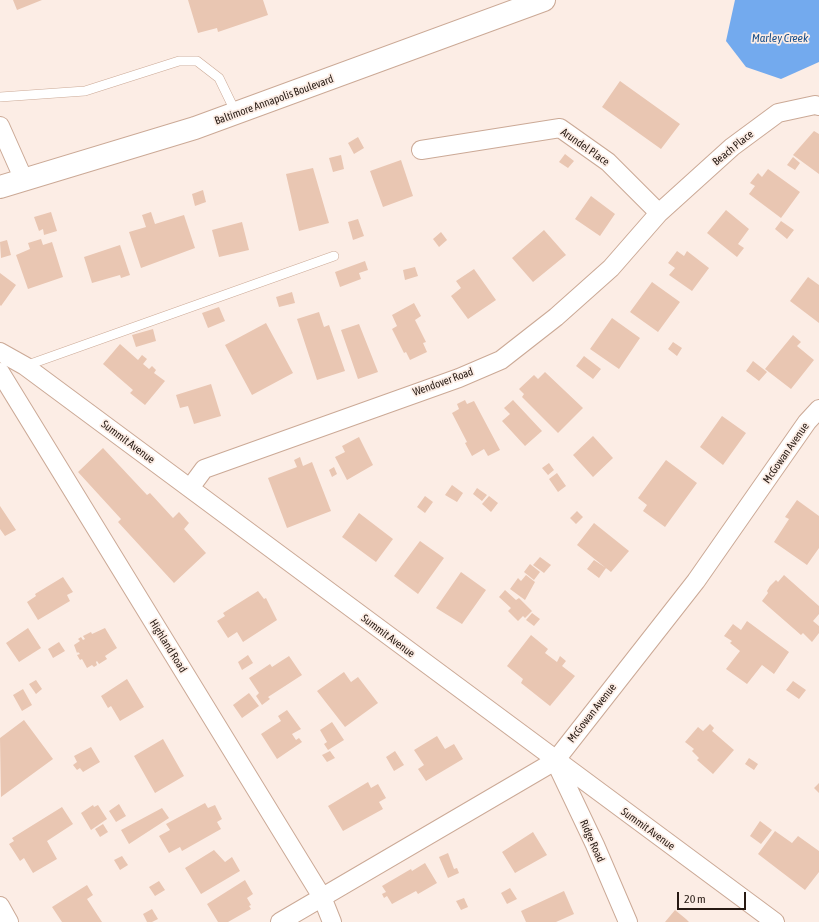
<!DOCTYPE html>
<style>
body{margin:0}
#map{position:relative;width:819px;height:922px;overflow:hidden;background:#fcede5;font-family:"Asap Condensed",sans-serif}
canvas{display:block}
.scale{position:absolute;left:677px;top:892px;width:69px;height:18px;box-sizing:border-box;border:2px solid #271a13;border-top:0;padding-left:5px;font-size:12px;line-height:14px;white-space:nowrap;color:#271a13;-webkit-text-stroke:3px #fcede5;paint-order:stroke}
</style>
<div id="map">
<canvas width="819" height="922"></canvas>
<div class="scale">20 m</div>
</div>
<script>
const context = document.querySelector('canvas').getContext('2d');
context.lineJoin = 'round';
function paint(path, color) { context.fillStyle = color; context.fill(path, 'evenodd'); }
const toPath = rows => new Path2D(rows.map(r => 'M' + r).join(''));
function trace(path, color, width, dash) { context.strokeStyle = color; context.lineWidth = width; context.lineCap = dash ? 'butt' : 'round'; context.setLineDash(dash || []); context.stroke(path); }
function drawText(font, color, halo, rows, align = 'center') {
  context.font = font + ' "Asap Condensed",sans-serif'; context.lineWidth = 3.5; context.setLineDash([]); context.textBaseline = 'middle'; context.strokeStyle = halo; context.fillStyle = color; for (const [text, x, y, turn = 0] of rows) {
    context.save(); context.translate(x, y); context.rotate((+turn || 0) * Math.PI / 180); context.textAlign = isNaN(turn) ? turn : align; if (halo) context.strokeText(text, 0, 0); context.fillText(text, 0, 0); context.restore();
  }
}
paint(toPath([
 [735,0,819,0,819,62,781,79,746,67,726,41]
]), '#73aaee');
paint(toPath([
 [13,0,42,0,17,10],
 [188,0,263,0,268,15,218,32,217,28,198,33],
 [620,81,680,124,661,149,602,107],
 [814,131,819,134,819,174,793,155],
 [358,137,364,148,354,154,348,143],
 [565,154,574,161,568,168,559,162],
 [341,155,344,169,333,172,329,158],
 [793,157,800,163,795,170,787,165],
 [401,160,413,196,383,207,370,171],
 [313,168,329,223,299,231,286,174],
 [768,169,800,192,781,218,749,194,755,186,750,183,758,173,762,177],
 [203,190,206,202,195,206,192,194],
 [591,196,615,214,600,236,575,219],
 [726,210,749,229,738,244,744,248,737,257,707,233],
 [51,212,57,231,44,235,43,229,39,231,34,217],
 [151,212,155,224,184,215,195,248,141,268,129,232,146,227,142,215],
 [358,219,364,236,353,240,348,222],
 [781,221,794,230,787,239,775,229],
 [242,222,249,250,219,257,212,230],
 [544,230,566,255,533,282,512,258],
 [441,232,447,240,439,247,433,239],
 [41,239,43,245,52,242,63,277,28,289,16,255,30,249,28,243],
 [7,240,11,255,1,258,0,242],
 [120,245,130,275,121,278,120,275,92,283,84,257],
 [677,251,684,256,687,251,709,268,692,291,669,275,675,268,668,263],
 [365,261,368,270,359,273,361,279,340,287,335,272],
 [415,267,418,276,405,280,403,270],
 [474,269,496,300,468,319,451,296,461,288,456,281],
 [0,273,16,285,1,306,0,305],
 [808,277,819,285,819,323,790,301],
 [652,282,680,302,658,332,630,312],
 [292,292,295,303,279,307,276,297],
 [414,303,421,316,415,320,426,342,423,343,427,352,410,360,406,352,404,353,392,329,397,326,392,315],
 [219,307,225,321,208,328,202,313],
 [319,312,324,327,329,325,345,371,317,380,297,319],
 [612,318,640,338,619,369,590,349],
 [266,323,293,373,252,395,225,345],
 [359,324,378,372,358,379,341,330],
 [153,329,156,341,136,347,132,335],
 [793,335,801,342,797,346,814,360,791,389,765,369],
 [673,342,682,348,677,356,668,349],
 [120,344,138,360,142,355,147,359,143,364,149,369,152,366,156,370,154,373,165,381,145,405,130,393,133,390,103,364],
 [584,356,601,369,593,379,576,366],
 [753,361,767,372,759,381,746,371],
 [545,372,583,408,558,433,522,397,524,394,519,389,534,375,538,379],
 [211,384,221,416,194,424,188,406,180,408,176,395],
 [465,400,467,404,474,401,500,450,488,456,484,449,472,456,465,443,467,442,452,413,459,409,457,404],
 [513,400,542,431,525,446,502,421,510,414,504,408],
 [722,416,746,433,723,465,700,447],
 [593,436,613,458,593,477,573,455],
 [359,437,373,465,347,480,335,457,345,452,342,446],
 [103,448,147,495,150,493,173,518,179,512,189,523,184,529,206,553,174,583,118,522,121,519,78,472],
 [300,457,303,466,312,462,331,511,287,528,268,478,297,467,294,460],
 [666,460,697,483,665,527,643,511,647,505,638,498],
 [549,463,554,470,548,475,542,468],
 [334,467,337,474,332,477,329,470],
 [557,473,566,486,558,492,549,479],
 [452,485,463,493,457,502,445,495],
 [477,488,487,495,482,501,473,494],
 [425,496,433,502,425,513,417,507],
 [489,496,498,503,491,512,482,504],
 [797,500,819,516,819,548,807,565,774,542,789,519,785,517],
 [0,506,16,530,5,536,0,529],
 [577,511,583,517,576,524,570,518],
 [359,513,393,539,376,562,342,537],
 [594,523,629,551,611,572,577,545],
 [420,541,444,558,418,594,394,576],
 [540,557,551,565,544,573,533,565],
 [594,560,606,568,599,578,587,569],
 [530,564,540,572,534,580,524,572],
 [461,572,486,590,462,624,436,608],
 [526,575,535,582,525,600,510,589,518,578,521,581],
 [784,575,819,606,819,614,813,621,819,626,819,633,812,642,803,633,801,635,762,601,768,593,767,591,770,586,776,580,778,582],
 [63,577,73,592,67,595,70,601,38,620,27,602,36,596,35,594],
 [505,590,516,600,519,598,532,611,525,618,523,616,518,621,508,611,511,608,499,597],
 [258,591,264,599,266,598,277,620,243,642,237,632,228,638,217,621,225,616,223,613],
 [532,613,540,619,534,626,526,620],
 [747,621,789,652,774,674,762,665,747,684,726,669,740,651,730,643,732,641,724,636,733,624,741,630],
 [28,628,41,648,19,662,6,643],
 [105,628,117,648,105,656,107,659,99,664,97,661,96,662,97,665,94,667,92,665,87,668,82,659,80,660,77,655,80,654,78,652,77,653,74,645,80,641,78,639,81,637,83,640,85,639,83,636,91,632,92,634],
 [531,635,548,649,545,653,557,662,560,656,566,661,562,666,575,676,550,706,521,683,523,679,507,666],
 [59,642,65,651,53,658,48,649],
 [248,655,253,663,242,670,238,662],
 [289,656,302,675,268,697,270,699,262,705,256,696,259,693,249,678,270,664,272,667],
 [344,672,351,682,358,677,378,703,345,727,317,691],
 [127,679,144,707,120,721,111,706,108,708,101,696],
 [36,680,42,689,36,694,29,684],
 [793,681,806,690,799,699,786,690],
 [23,689,32,705,22,711,13,695],
 [249,693,259,706,242,718,233,705],
 [287,710,301,729,292,734,296,740,299,738,302,742,277,759,261,734,281,721,278,716],
 [24,720,53,759,1,797,0,738],
 [332,722,344,740,328,750,324,744,327,742,320,730],
 [710,724,714,728,712,731,734,750,713,774,697,760,699,758,692,751,694,749,685,742,698,727,703,731],
 [437,736,445,749,454,744,463,759,426,781,418,769,424,765,414,750],
 [163,739,184,776,155,793,134,756],
 [91,747,100,762,83,772,80,768,77,770,73,765,77,762,74,756],
 [330,751,335,758,327,762,322,755],
 [395,751,404,765,394,771,386,757],
 [749,758,758,764,754,770,745,764],
 [368,782,371,788,378,784,386,798,379,802,383,809,343,831,328,806],
 [819,783,819,793,814,788],
 [205,803,208,808,215,805,222,819,217,822,221,829,182,851,180,847,169,853,159,836,170,830,166,824],
 [119,804,126,816,116,822,109,811],
 [93,805,94,807,98,805,107,819,91,830,81,813],
 [62,807,73,824,47,841,57,859,33,873,24,858,20,861,9,844,14,841,12,838],
 [162,808,169,818,129,844,121,830],
 [760,821,772,830,761,844,750,836],
 [103,824,108,832,100,837,95,829],
 [775,831,792,843,798,836,819,851,819,872,805,890,758,854],
 [533,832,547,855,515,873,502,852],
 [214,850,225,862,232,857,240,871,201,894,185,868],
 [448,853,454,869,457,868,459,873,448,878,439,857],
 [122,856,128,865,120,870,114,860],
 [425,863,437,883,418,894,416,891,392,904,387,896,384,898,382,894,386,892,382,886,411,869,412,871],
 [245,880,253,894,247,898,251,905,249,906,251,909,228,922,218,922,207,904],
 [159,881,165,890,155,896,149,887],
 [87,885,93,895,87,899,102,922,62,922,52,907],
 [510,888,517,899,507,904,501,893],
 [564,891,574,914,556,922,526,922,521,911],
 [464,898,468,907,461,910,456,901],
 [152,909,158,919,152,922,147,922,143,914],
 [675,910,686,919,689,922,665,922]
]), '#e9c6b2');
const lane = toPath([
 [0,97,85,91,179,61,197,61,219,78,236,113],
 [25,366,334,256]
]);
const street = toPath([
 [0,126,24,180],
 [421,150,560,128,608,162,659,213],
 [0,352,25,366,775,922],
 [0,372,322,897,332,922],
 [190,488,204,469,459,378,501,360,556,317,611,268,659,213,732,147,778,113,815,105,819,106],
 [556,763,595,845,628,922],
 [0,906,9,922],
 [280,922,555,761,696,581,807,422,819,409]
]);
const secondary = toPath([
 [0,187,195,128,544,0]
]);
trace(lane, '#cba996', 10);
trace(street, '#cba996', 20);
trace(secondary, '#cba996', 24);
trace(lane, '#fff', 9);
trace(street, '#fff', 18);
trace(secondary, '#fff', 22);
drawText('11px', '#271a13', '#fcede5', [
 ["Baltimore Annapolis Boulevard",274,100,-20],
 ["Arundel Place",585,147,35],
 ["Beach Place",733,148,-39],
 ["Wendover Road",443,382,-20],
 ["Summit Avenue",128,442,37],
 ["McGowan Avenue",786,453,-55],
 ["Summit Avenue",388,636,37],
 ["Highland Road",168,646,58],
 ["McGowan Avenue",592,713,-52],
 ["Summit Avenue",648,829,36],
 ["Ridge Road",592,841,66]
]);
drawText('italic 12px', '#164e8a', '#fcede5', [
 ["Marley Creek",780,38]
]);
</script>
